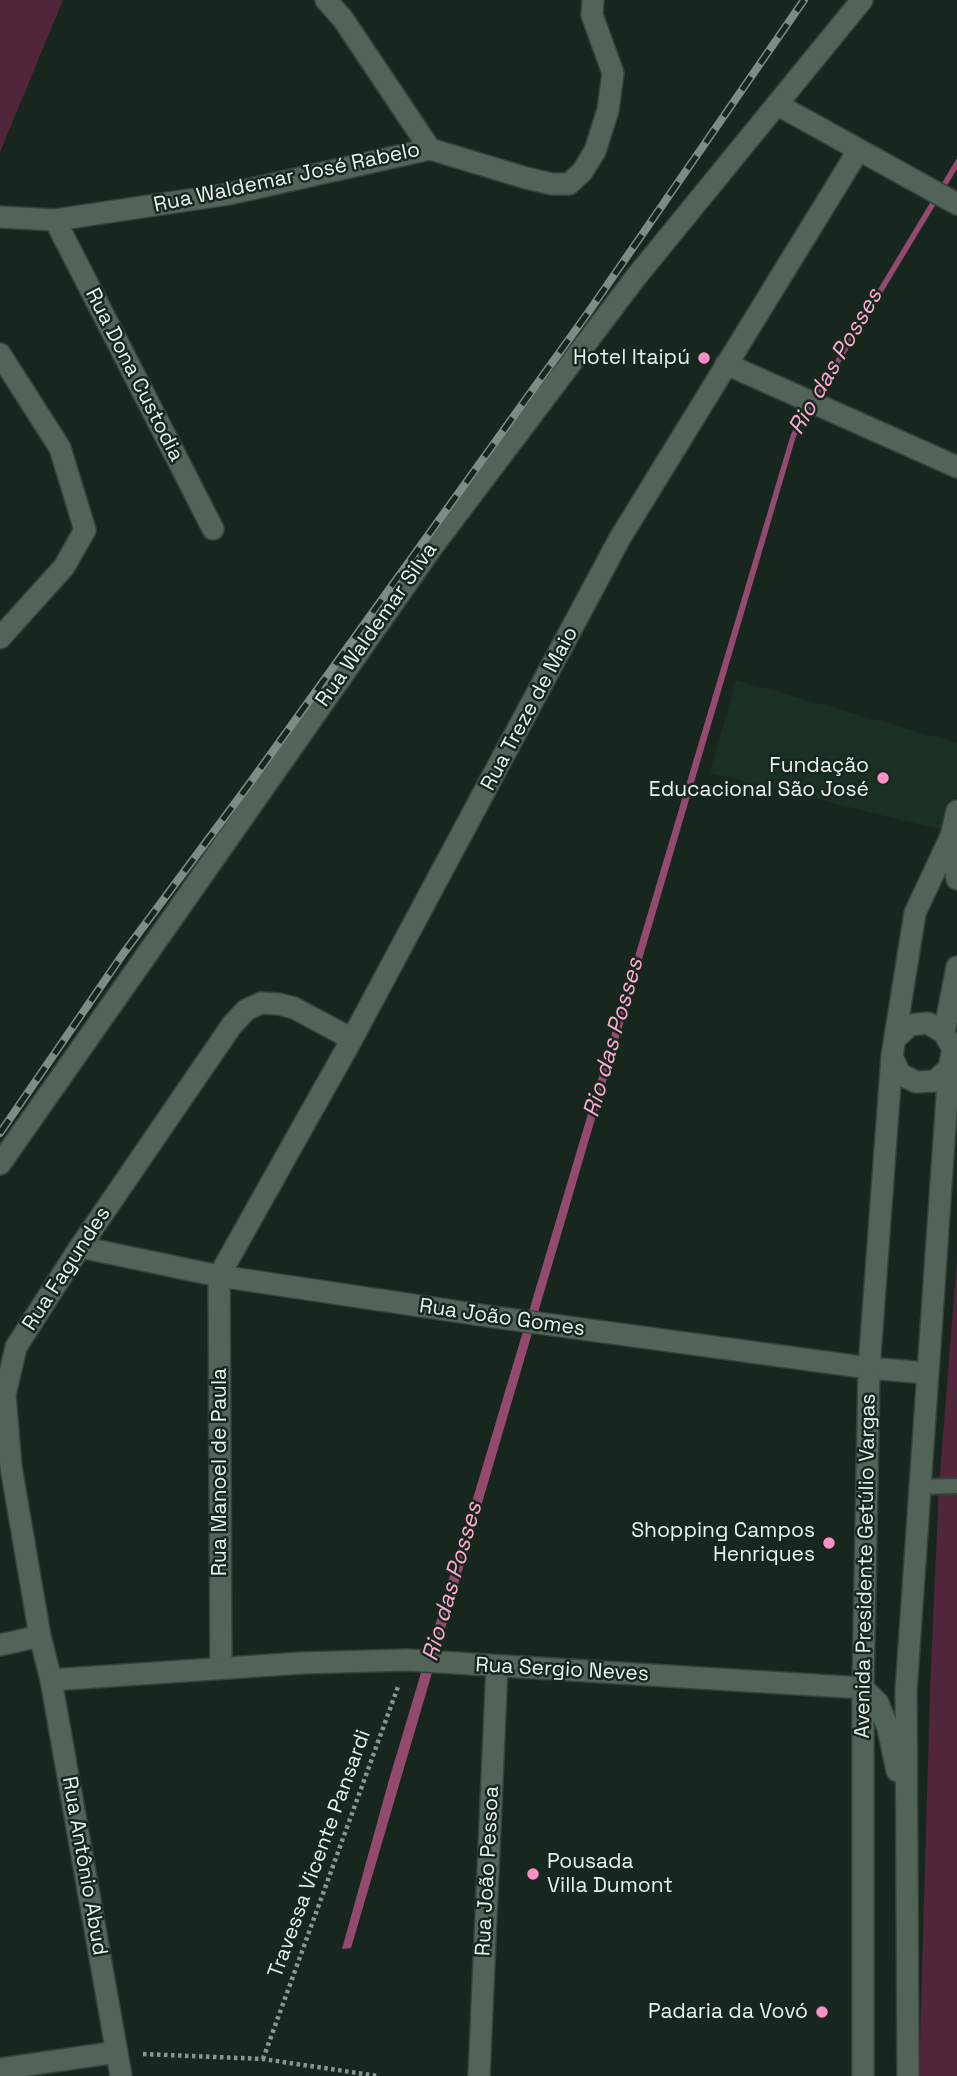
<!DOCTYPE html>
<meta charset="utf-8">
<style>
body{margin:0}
canvas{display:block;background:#18271e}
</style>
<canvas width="957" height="2076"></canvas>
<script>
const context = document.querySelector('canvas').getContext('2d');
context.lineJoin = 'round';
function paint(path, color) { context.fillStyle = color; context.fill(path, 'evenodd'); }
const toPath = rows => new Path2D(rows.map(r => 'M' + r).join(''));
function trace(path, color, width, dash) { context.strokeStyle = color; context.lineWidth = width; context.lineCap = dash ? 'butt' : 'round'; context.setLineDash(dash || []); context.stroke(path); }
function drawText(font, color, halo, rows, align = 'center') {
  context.font = font + ' "Space Grotesk",sans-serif'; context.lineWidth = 5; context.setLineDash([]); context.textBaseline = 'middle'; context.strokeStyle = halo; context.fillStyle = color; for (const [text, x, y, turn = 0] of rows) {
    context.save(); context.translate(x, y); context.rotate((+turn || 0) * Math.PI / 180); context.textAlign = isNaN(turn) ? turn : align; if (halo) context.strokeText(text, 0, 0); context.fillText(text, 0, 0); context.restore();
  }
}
paint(toPath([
 [736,680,957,743,957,799,947,831,710,773]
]), '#193023');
paint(toPath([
 [0,0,63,0,0,152],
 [957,1259,957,2076,919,2076,930,1692,939,1486]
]), '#51263b');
paint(toPath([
 [957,158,957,169,796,436,351,1948,342,1949,389,1780,791,434]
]), '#944a6f');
const lane = toPath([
 [920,1487,957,1486]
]);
const street = toPath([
 [326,0,343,19,430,149],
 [778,105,957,204],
 [0,217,55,220,229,194,430,149,526,178,552,184,569,184,582,172,595,151,608,110,613,73,592,15,593,0],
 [55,220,213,529],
 [0,354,60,448,85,530,64,567,0,638],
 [726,364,957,467],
 [0,1164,433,546,636,277,862,0],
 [80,1247,219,1276,494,1317,869,1368,927,1373],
 [0,1645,40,1636],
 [221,1668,219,1276,352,1039,620,538,858,151],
 [51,1680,40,1636,11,1467,5,1395,16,1347,80,1247,232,1025,246,1010,261,1003,279,1004,294,1008,352,1039],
 [479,2076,497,1666]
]);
const secondary = toPath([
 [951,836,957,879],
 [944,1033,957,967],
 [892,1056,900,1074,916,1082,935,1081,949,1068,953,1049,944,1033,928,1023,910,1025,896,1038],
 [863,1688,878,1703,888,1728,897,1771],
 [0,2069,117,2052],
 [121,2076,51,1680,302,1663,407,1660,863,1688],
 [863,2076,863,1688,869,1368,892,1056,915,913,951,836,957,811],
 [908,2076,906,1691,949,1068]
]);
trace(lane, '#35423a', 18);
trace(street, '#35423a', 24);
trace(secondary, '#35423a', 24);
trace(toPath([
 [143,2054,263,2059,378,2076],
 [263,2059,399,1684]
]), '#89958e', 4.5, [3.5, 3.5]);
trace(lane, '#526358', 14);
trace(street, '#526358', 21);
trace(secondary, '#526358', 21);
const rail = toPath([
 [0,1133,123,954,250,783,590,310,804,0]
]);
trace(rail, '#7f8c84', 8);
trace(rail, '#18271e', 5, [16]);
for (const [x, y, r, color] of [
 [704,358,7,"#fc8fc3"],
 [883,778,7,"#fc8fc3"],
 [829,1543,7,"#fc8fc3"],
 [533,1874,7,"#fc8fc3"],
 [822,2012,7,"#fc8fc3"]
]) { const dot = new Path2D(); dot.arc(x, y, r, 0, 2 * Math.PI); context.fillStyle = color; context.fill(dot); trace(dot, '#18271e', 2.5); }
drawText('21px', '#e8f2ec', '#18271e', [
 ["Rua Waldemar José Rabelo",287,178,-12],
 ["Rua Dona Custodia",134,375,63],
 ["Rua Waldemar Silva",377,625,-55],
 ["Rua Treze de Maio",530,709,-62],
 ["Rua Fagundes",67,1269,-57],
 ["Rua João Gomes",502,1318,8],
 ["Rua Manoel de Paula",220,1472,-90],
 ["Avenida Presidente Getúlio Vargas",866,1566,-89],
 ["Rua Sergio Neves",562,1670,3],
 ["Travessa Vicente Pansardi",320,1854,-70],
 ["Rua Antônio Abud",84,1866,80],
 ["Rua João Pessoa",488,1871,-87]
]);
drawText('21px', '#e8f2ec', '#18271e', [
 ["Hotel Itaipú",690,358],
 ["Fundação",869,766],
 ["Educacional São José",869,790],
 ["Shopping Campos",815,1531],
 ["Henriques",815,1555],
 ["Pousada",547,1862,"left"],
 ["Villa Dumont",547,1886,"left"],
 ["Padaria da Vovó",808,2012]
], 'right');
drawText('italic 23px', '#fea9d0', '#18271e', [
 ["Rio das Posses",836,362,-60],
 ["Rio das Posses",614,1038,-74],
 ["Rio das Posses",453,1582,-74]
]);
</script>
